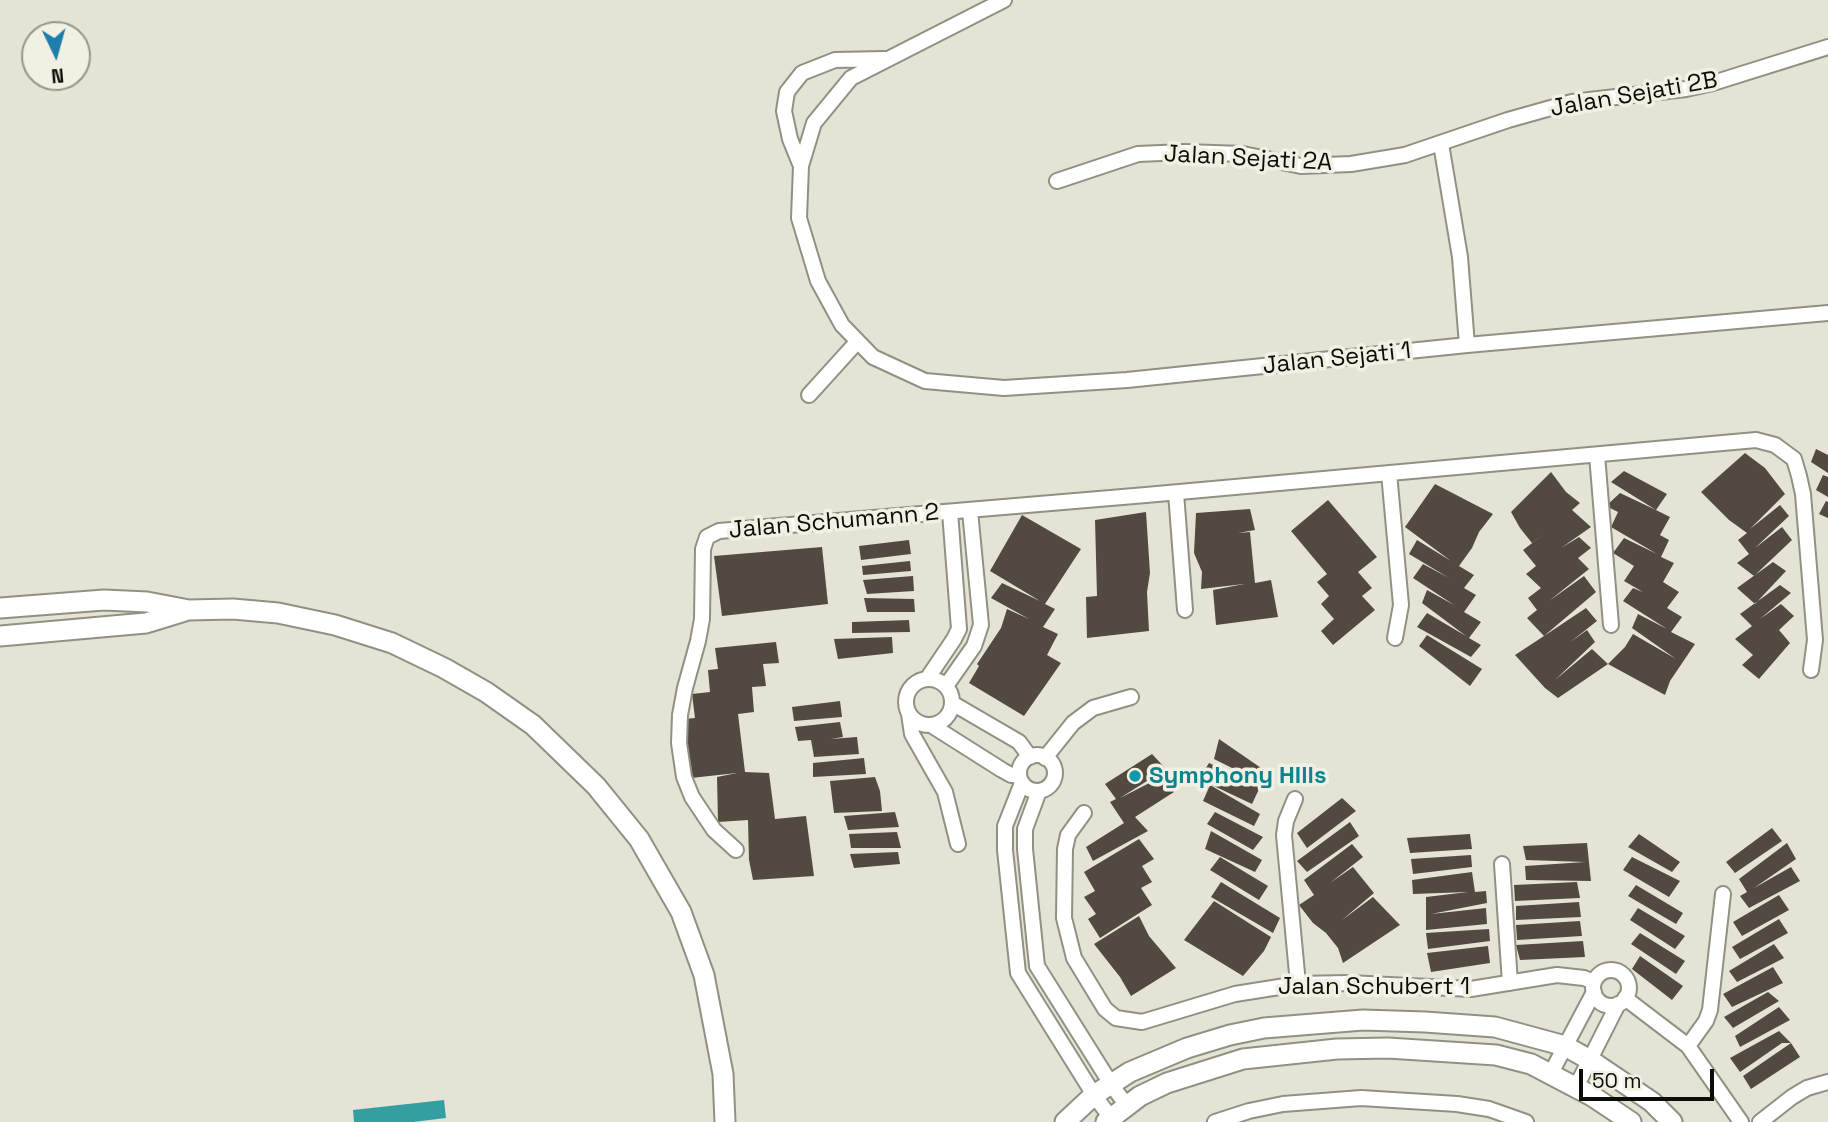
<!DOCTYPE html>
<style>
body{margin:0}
#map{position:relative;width:1828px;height:1122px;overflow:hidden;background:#e5e3d6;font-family:"Space Grotesk",sans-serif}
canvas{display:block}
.north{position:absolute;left:21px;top:21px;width:70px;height:70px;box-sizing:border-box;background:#f2f0e3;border:2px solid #96958b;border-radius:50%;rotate:175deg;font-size:19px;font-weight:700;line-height:28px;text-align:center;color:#0d0c08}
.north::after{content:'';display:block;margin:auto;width:24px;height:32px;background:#1f7eab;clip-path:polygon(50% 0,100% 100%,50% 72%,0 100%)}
.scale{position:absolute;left:1579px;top:1069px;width:135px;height:32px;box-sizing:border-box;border:4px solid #0d0c08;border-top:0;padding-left:9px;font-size:21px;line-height:24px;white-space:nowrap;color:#0d0c08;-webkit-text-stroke:5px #f2f0e3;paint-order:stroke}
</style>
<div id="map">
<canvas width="1828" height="1122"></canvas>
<div class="north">N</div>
<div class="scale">50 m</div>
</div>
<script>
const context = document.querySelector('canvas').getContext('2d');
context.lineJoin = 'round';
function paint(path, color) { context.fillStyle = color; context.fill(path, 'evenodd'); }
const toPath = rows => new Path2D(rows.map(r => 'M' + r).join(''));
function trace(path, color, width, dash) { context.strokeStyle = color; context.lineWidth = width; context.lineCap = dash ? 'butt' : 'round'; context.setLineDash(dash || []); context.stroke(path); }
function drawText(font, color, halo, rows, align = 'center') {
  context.font = font + ' "Space Grotesk",sans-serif'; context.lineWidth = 7; context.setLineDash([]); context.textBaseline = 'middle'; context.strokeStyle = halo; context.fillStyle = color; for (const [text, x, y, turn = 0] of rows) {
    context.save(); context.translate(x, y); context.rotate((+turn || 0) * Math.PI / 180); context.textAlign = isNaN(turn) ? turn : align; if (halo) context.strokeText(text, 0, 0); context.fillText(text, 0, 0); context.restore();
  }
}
paint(toPath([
 [444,1100,446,1118,413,1122,354,1122,353,1110]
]), '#349fa0');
paint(toPath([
 [1816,449,1828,455,1828,473,1811,462],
 [1745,453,1765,468,1785,494,1750,529,1780,505,1789,516,1755,548,1782,527,1792,540,1754,576,1737,563,1749,554,1738,540,1747,533,1729,520,1701,492],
 [1624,471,1667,494,1656,510,1670,517,1660,535,1669,540,1661,557,1674,563,1663,582,1679,592,1667,608,1682,617,1671,632,1695,644,1670,681,1665,695,1608,664,1625,647,1633,634,1676,659,1632,628,1638,614,1667,629,1623,601,1633,588,1643,592,1624,581,1634,566,1613,553,1624,538,1657,554,1611,527,1618,512,1606,506,1620,493,1656,510,1611,482],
 [1551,472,1566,492,1580,503,1572,510,1591,527,1561,548,1579,537,1591,548,1578,558,1589,569,1549,601,1584,576,1596,592,1544,636,1586,608,1597,621,1569,643,1587,630,1595,642,1555,680,1592,649,1608,664,1558,698,1545,688,1515,655,1544,636,1527,618,1537,610,1528,598,1541,588,1526,574,1536,566,1523,550,1548,531,1532,543,1520,528,1511,512],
 [1823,475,1828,477,1828,497,1816,490],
 [1435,484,1493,514,1479,532,1472,548,1459,566,1474,575,1464,588,1476,595,1464,612,1481,622,1469,638,1481,645,1471,657,1417,627,1427,613,1466,636,1422,603,1427,590,1454,605,1413,578,1423,564,1449,578,1409,554,1417,540,1451,561,1405,527],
 [1328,500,1377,557,1358,572,1372,588,1362,596,1375,610,1333,645,1321,631,1334,619,1321,604,1329,596,1317,582,1327,574,1291,531],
 [1826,501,1828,502,1828,518,1819,514],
 [1250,509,1255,530,1238,533,1250,532,1255,583,1271,580,1278,617,1216,625,1213,590,1244,584,1201,589,1202,572,1194,553,1196,513],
 [1146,512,1150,573,1147,592,1149,631,1087,638,1086,597,1097,596,1095,520],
 [1022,515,1081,549,1045,604,1055,609,1043,627,1058,634,1047,655,1061,663,1024,716,969,683,979,666,977,664,1001,628,1007,609,1029,619,991,598,1002,583,1040,601,990,571],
 [909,540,911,554,861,560,859,546],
 [822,547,828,604,722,616,714,556],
 [910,561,911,571,863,575,862,566],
 [1773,562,1786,571,1755,604,1737,588],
 [913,576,914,591,867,594,863,580],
 [1780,585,1791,593,1760,619,1781,604,1794,616,1779,630,1790,643,1759,679,1742,665,1753,655,1735,639,1752,626,1740,614],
 [864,598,914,599,915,612,867,612],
 [909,620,910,632,852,633,852,622],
 [1427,635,1482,669,1470,686,1419,646],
 [892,637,893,653,838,659,834,639],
 [776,642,779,663,763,664,766,686,752,687,754,712,738,714,745,772,769,773,775,819,806,816,814,876,753,880,749,860,748,820,718,822,717,777,737,773,691,778,685,719,695,718,692,694,710,692,708,670,718,669,715,648],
 [840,701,842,717,794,721,792,707],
 [840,722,843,737,831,739,857,737,859,754,814,757,811,740,798,741,795,727],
 [1219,739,1264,770,1260,782,1214,759],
 [1152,754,1166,769,1120,798,1165,775,1174,792,1135,817,1148,831,1093,861,1086,847,1124,823,1110,802,1116,799,1105,784],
 [864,758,866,774,813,777,813,763],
 [1209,763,1260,787,1252,804,1199,779],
 [875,777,880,791,882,811,834,813,830,781],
 [1210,785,1260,814,1254,826,1203,801],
 [1342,798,1356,811,1307,848,1297,833],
 [895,812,899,827,848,830,844,816],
 [1215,812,1263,837,1253,850,1207,824],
 [1350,822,1359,836,1307,872,1297,861],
 [1772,828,1782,841,1735,873,1726,862],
 [1211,831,1262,860,1255,872,1205,849],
 [897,832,901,848,851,848,849,834],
 [1470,834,1472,849,1410,853,1407,838],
 [1639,834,1680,862,1672,872,1628,847],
 [1139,839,1154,859,1142,866,1152,882,1141,888,1152,905,1100,938,1088,919,1096,914,1084,897,1095,891,1084,872],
 [1587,843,1591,881,1526,880,1525,866,1585,862,1526,860,1523,846],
 [1787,843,1796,859,1754,888,1791,867,1800,881,1749,908,1740,896,1747,892,1739,879],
 [1352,844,1363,857,1330,883,1353,867,1374,893,1342,920,1373,897,1400,925,1343,963,1338,948,1326,933,1313,923,1299,905,1314,895,1304,880],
 [898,852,900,864,854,868,850,854],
 [1471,855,1472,867,1413,874,1411,859],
 [1220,857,1268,886,1259,900,1210,870],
 [1632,857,1680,881,1669,897,1623,870],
 [1472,872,1475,892,1486,891,1487,903,1431,914,1486,908,1487,924,1426,930,1426,897,1468,892,1413,894,1412,880],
 [1221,882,1280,918,1273,933,1211,897],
 [1577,882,1580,898,1515,901,1514,885],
 [1636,885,1683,913,1676,924,1628,896],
 [1779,895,1789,910,1742,936,1733,922],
 [1214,901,1271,937,1264,951,1243,976,1184,940],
 [1579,902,1581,917,1516,920,1516,906],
 [1638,908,1685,936,1675,949,1630,920],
 [1139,916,1149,936,1176,968,1131,996,1120,977,1094,944],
 [1779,919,1788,933,1740,959,1732,947],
 [1580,921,1582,936,1517,940,1516,925],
 [1489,929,1490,941,1428,949,1426,933],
 [1640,933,1685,961,1676,974,1631,944],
 [1583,941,1585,957,1520,960,1516,945],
 [1774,944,1784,958,1737,982,1729,971],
 [1488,946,1490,963,1431,972,1427,953],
 [1640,956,1683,986,1672,1000,1632,969],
 [1773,967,1783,983,1732,1007,1723,994],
 [1768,992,1779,1001,1733,1028,1724,1017],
 [1779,1007,1790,1020,1740,1047,1735,1036],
 [1779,1031,1791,1043,1782,1043,1740,1072,1730,1058],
 [1791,1043,1800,1057,1751,1089,1743,1076]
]), '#524a41');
const minor = toPath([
 [1004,0,851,78,814,123,801,166,799,218,818,281,842,325,873,357,925,381,1004,388,1127,380,1467,345,1828,313],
 [1441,144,1460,257,1467,345],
 [801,166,790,139,784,111,787,92,802,73,835,60,885,59],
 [1057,181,1138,154,1184,152,1243,154,1301,166,1351,164,1405,155,1508,120,1572,102,1686,89,1713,83,1828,47],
 [809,395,857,342],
 [1597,455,1611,625],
 [1389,473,1401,605,1395,638],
 [1176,493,1185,610],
 '906 702a23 23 0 1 1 46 0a23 23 0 1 1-46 0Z',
 [927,679,954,639,959,629,950,512],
 [946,686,974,646,981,625,970,511],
 [952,703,1019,742,1030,757],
 [909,714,912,734,945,792,958,844],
 [931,725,1002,770,1011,775,1019,775],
 '1019 773a18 18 0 1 1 36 0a18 18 0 1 1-36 0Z',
 [1045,758,1073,723,1093,708,1131,697],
 [1022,783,1005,826,1005,850,1018,973,1094,1095,1111,1118],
 [1039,791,1025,829,1025,849,1037,966,1111,1084,1127,1106],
 [1295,799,1286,821,1284,835,1298,984],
 [1084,813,1068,835,1065,849,1064,918,1074,958,1105,1009,1116,1018,1142,1022,1235,994,1298,984,1348,983,1471,989,1557,975,1584,978,1594,982],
 [736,850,714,830,692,797,684,777,679,743,680,715,685,688,698,641,702,619,703,549,707,537,719,531,1146,495,1756,440,1775,445,1794,459,1799,476,1803,494,1815,640,1811,670],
 [1502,864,1510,983],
 '1593 988a18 18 0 1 1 36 0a18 18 0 1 1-36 0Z',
 [1625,998,1688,1046,1741,1122],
 [1688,1046,1706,1021,1710,1010,1723,894],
 [1551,1073,1594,992],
 [1576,1087,1618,1004],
 [1215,1122,1249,1111,1283,1104,1361,1098,1457,1104,1489,1109,1526,1122],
 [1760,1122,1792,1097,1807,1088,1828,1082]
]);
const tertiary = toPath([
 [0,608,104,600,147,602,189,610,233,609,278,613,335,625,392,643,444,668,486,692,533,725,596,786,639,839,681,912,704,975,723,1074,725,1122],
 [0,636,146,623,185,611],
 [1065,1122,1094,1095,1130,1072,1187,1048,1230,1035,1264,1028,1363,1020,1425,1022,1495,1027,1565,1046,1590,1060,1652,1102,1672,1122],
 [1106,1122,1140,1096,1167,1083,1243,1059,1337,1049,1388,1048,1496,1055,1531,1064,1592,1096,1631,1122]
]);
trace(minor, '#919083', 18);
trace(tertiary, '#919083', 23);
trace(minor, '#fff', 14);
trace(tertiary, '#fff', 19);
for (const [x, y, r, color] of [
 [1135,776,7,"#0f9aa8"]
]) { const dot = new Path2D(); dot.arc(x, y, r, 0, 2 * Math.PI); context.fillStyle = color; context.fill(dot); trace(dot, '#f2f0e3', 2.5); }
drawText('24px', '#0d0c08', '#f2f0e3', [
 ["Jalan Sejati 2B",1634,95,-10],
 ["Jalan Sejati 2A",1248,159,3],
 ["Jalan Sejati 1",1337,359,-6],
 ["Jalan Schumann 2",834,522,-5],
 ["Jalan Schubert 1",1374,987]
]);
drawText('bold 24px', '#0d838f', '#f2f0e3', [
 ["Symphony HIlls",1149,776]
], 'left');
</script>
